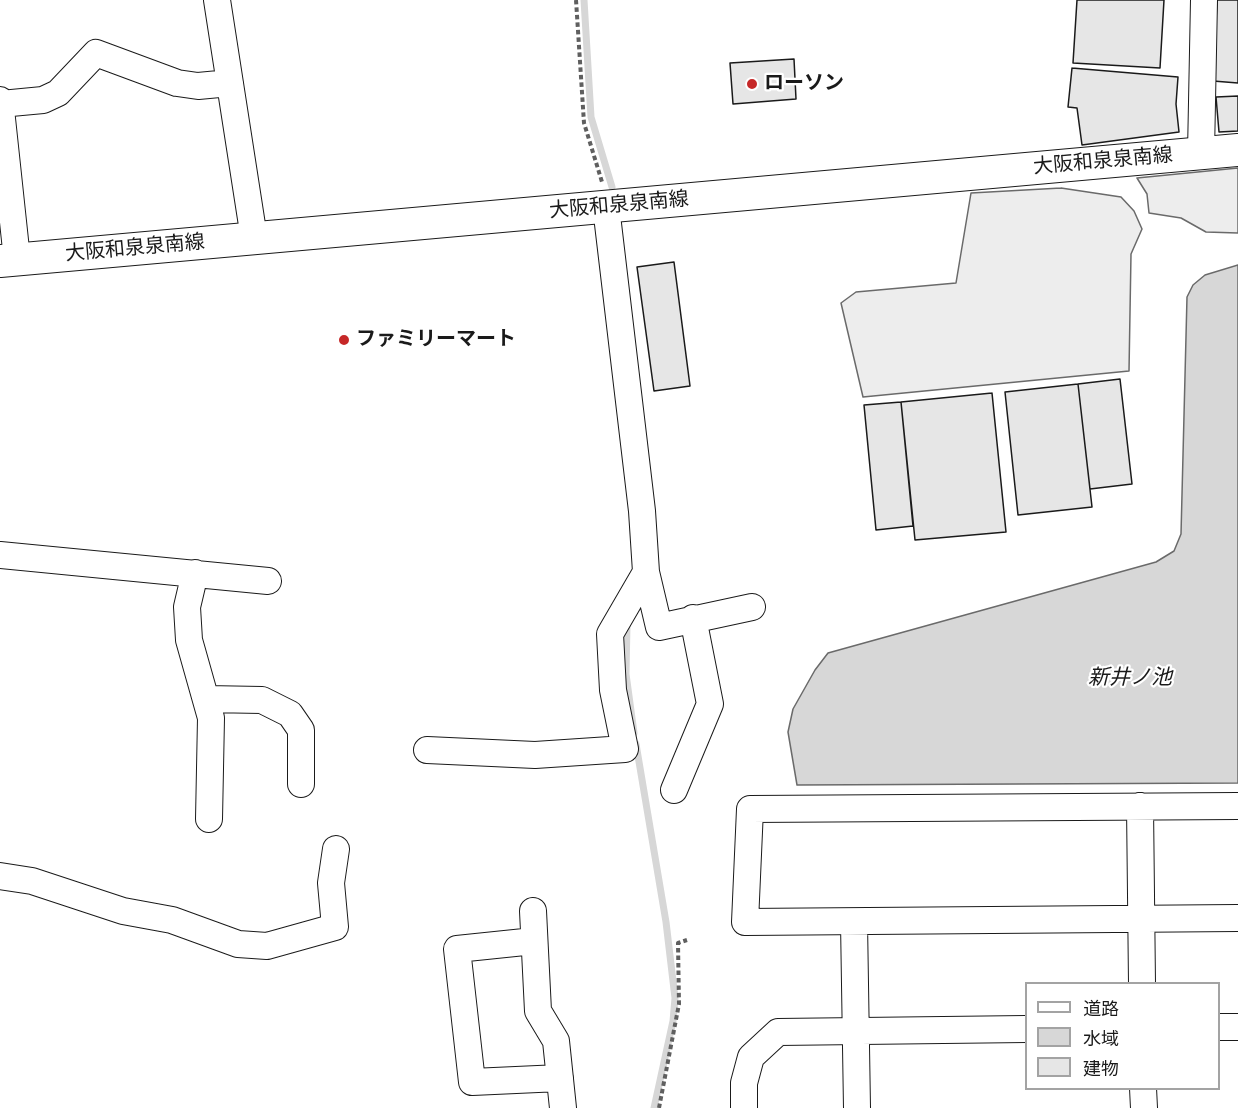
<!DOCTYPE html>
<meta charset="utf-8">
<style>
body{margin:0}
#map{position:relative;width:1238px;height:1108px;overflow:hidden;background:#fff;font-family:Roboto,"Noto Sans JP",sans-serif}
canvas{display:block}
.legend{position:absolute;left:1025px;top:982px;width:195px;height:108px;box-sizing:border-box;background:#fff;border:2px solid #a3a3a3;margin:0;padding:8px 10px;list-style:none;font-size:18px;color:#1a1a1a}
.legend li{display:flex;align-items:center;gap:12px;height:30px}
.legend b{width:30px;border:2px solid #a3a3a3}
</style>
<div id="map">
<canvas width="1238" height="1108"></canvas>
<ul class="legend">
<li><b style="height:8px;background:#fff"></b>道路</li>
<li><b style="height:16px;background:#d7d7d7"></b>水域</li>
<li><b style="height:16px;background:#e6e6e6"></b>建物</li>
</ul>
</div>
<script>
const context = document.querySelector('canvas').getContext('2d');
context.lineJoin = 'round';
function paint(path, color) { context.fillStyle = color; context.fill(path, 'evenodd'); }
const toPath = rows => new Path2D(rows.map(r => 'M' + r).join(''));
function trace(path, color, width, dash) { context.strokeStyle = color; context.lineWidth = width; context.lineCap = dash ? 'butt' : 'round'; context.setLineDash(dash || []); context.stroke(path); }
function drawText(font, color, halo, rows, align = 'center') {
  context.font = font + ' Roboto,"Noto Sans JP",sans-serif'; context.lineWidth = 4.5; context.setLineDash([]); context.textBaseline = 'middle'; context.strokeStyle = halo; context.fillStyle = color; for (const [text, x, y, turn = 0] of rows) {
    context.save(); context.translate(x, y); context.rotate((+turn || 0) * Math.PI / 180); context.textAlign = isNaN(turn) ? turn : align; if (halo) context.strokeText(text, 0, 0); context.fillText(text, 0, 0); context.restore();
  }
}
const built = toPath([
 [1238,168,1238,233,1206,232,1181,218,1149,213,1147,194,1137,178,1238,168],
 [1061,188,1121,197,1134,211,1142,229,1131,254,1129,371,863,397,841,303,856,292,956,283,971,193,1061,188]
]);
paint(built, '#ededed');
trace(built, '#6a6a6a', 1.5);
const water = toPath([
 [1238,265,1238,783,797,785,788,732,793,709,815,670,828,653,1156,562,1174,551,1181,534,1187,297,1193,285,1205,275,1238,265]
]);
paint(water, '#d7d7d7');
trace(water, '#6a6a6a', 1.5);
trace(toPath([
 [584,0,591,117,612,187],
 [627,624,626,674,634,733],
 [636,744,666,922,675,998,673,1021,654,1108]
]), '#d7d7d7', 7);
const building = toPath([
 [1077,0,1164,0,1160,68,1073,63,1077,0],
 [1217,0,1238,0,1238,83,1213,81,1217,0],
 [794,59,796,99,733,104,730,63,794,59],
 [1072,68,1178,77,1176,104,1179,132,1082,145,1077,108,1068,107,1072,68],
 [1238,96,1238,131,1219,132,1216,97,1238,96],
 [674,262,690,386,654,391,637,267,674,262],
 [1120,379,1132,484,1090,489,1078,384,1120,379],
 [1078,384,1092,507,1018,515,1005,392,1078,384],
 [992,393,1006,532,915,540,901,402,992,393],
 [901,402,913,526,876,530,864,405,901,402]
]);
paint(building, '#e6e6e6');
trace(building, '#1a1a1a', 1.5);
const minor = toPath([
 [217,0,254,238],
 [0,100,17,259],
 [0,104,43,100,58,93,96,53,177,83,198,86,230,83],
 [1201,153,1204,0],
 [0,555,268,581],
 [646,572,659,627,752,607],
 [195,573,187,607,189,640,211,718,209,819],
 [206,699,262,700,290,714,301,730,301,784],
 [427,750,535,755,625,749,613,690,610,634,646,572,642,511,606,207],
 [674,790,710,704,693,618],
 [1140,806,1142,984],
 [1238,806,750,809,745,922,1238,918],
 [0,876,32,881,123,911,172,920,238,944,267,946,335,927,331,883,336,849],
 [533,911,538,1011,556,1041,563,1108],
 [854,922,857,1108],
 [534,941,457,949,472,1082,560,1078],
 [1218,1027,1238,1027],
 [1143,1088,1144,1108],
 [744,1108,744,1083,751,1057,778,1032,1026,1029]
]);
const major = toPath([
 [0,261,1238,150]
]);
trace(minor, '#1a1a1a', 28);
trace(major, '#1a1a1a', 34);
trace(toPath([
 [576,0,584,123,602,182],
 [659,1108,679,1004,678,943,687,940]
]), '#5f5f5f', 4, [4.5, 3]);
trace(minor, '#fff', 26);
trace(major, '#fff', 32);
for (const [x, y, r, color] of [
 [752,84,6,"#c62828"],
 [344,340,6,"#c62828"]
]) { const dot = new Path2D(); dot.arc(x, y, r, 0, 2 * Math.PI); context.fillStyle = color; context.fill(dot); trace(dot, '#fff', 2); }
drawText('bold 20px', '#1a1a1a', '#fff', [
 ["ローソン",764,84],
 ["ファミリーマート",356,340]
], 'left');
drawText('20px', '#1a1a1a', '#fff', [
 ["大阪和泉泉南線",1103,162,-5],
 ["大阪和泉泉南線",619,206,-5],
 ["大阪和泉泉南線",135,249,-5]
]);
drawText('italic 21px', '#1a1a1a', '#fff', [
 ["新井ノ池",1130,679]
]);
</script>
